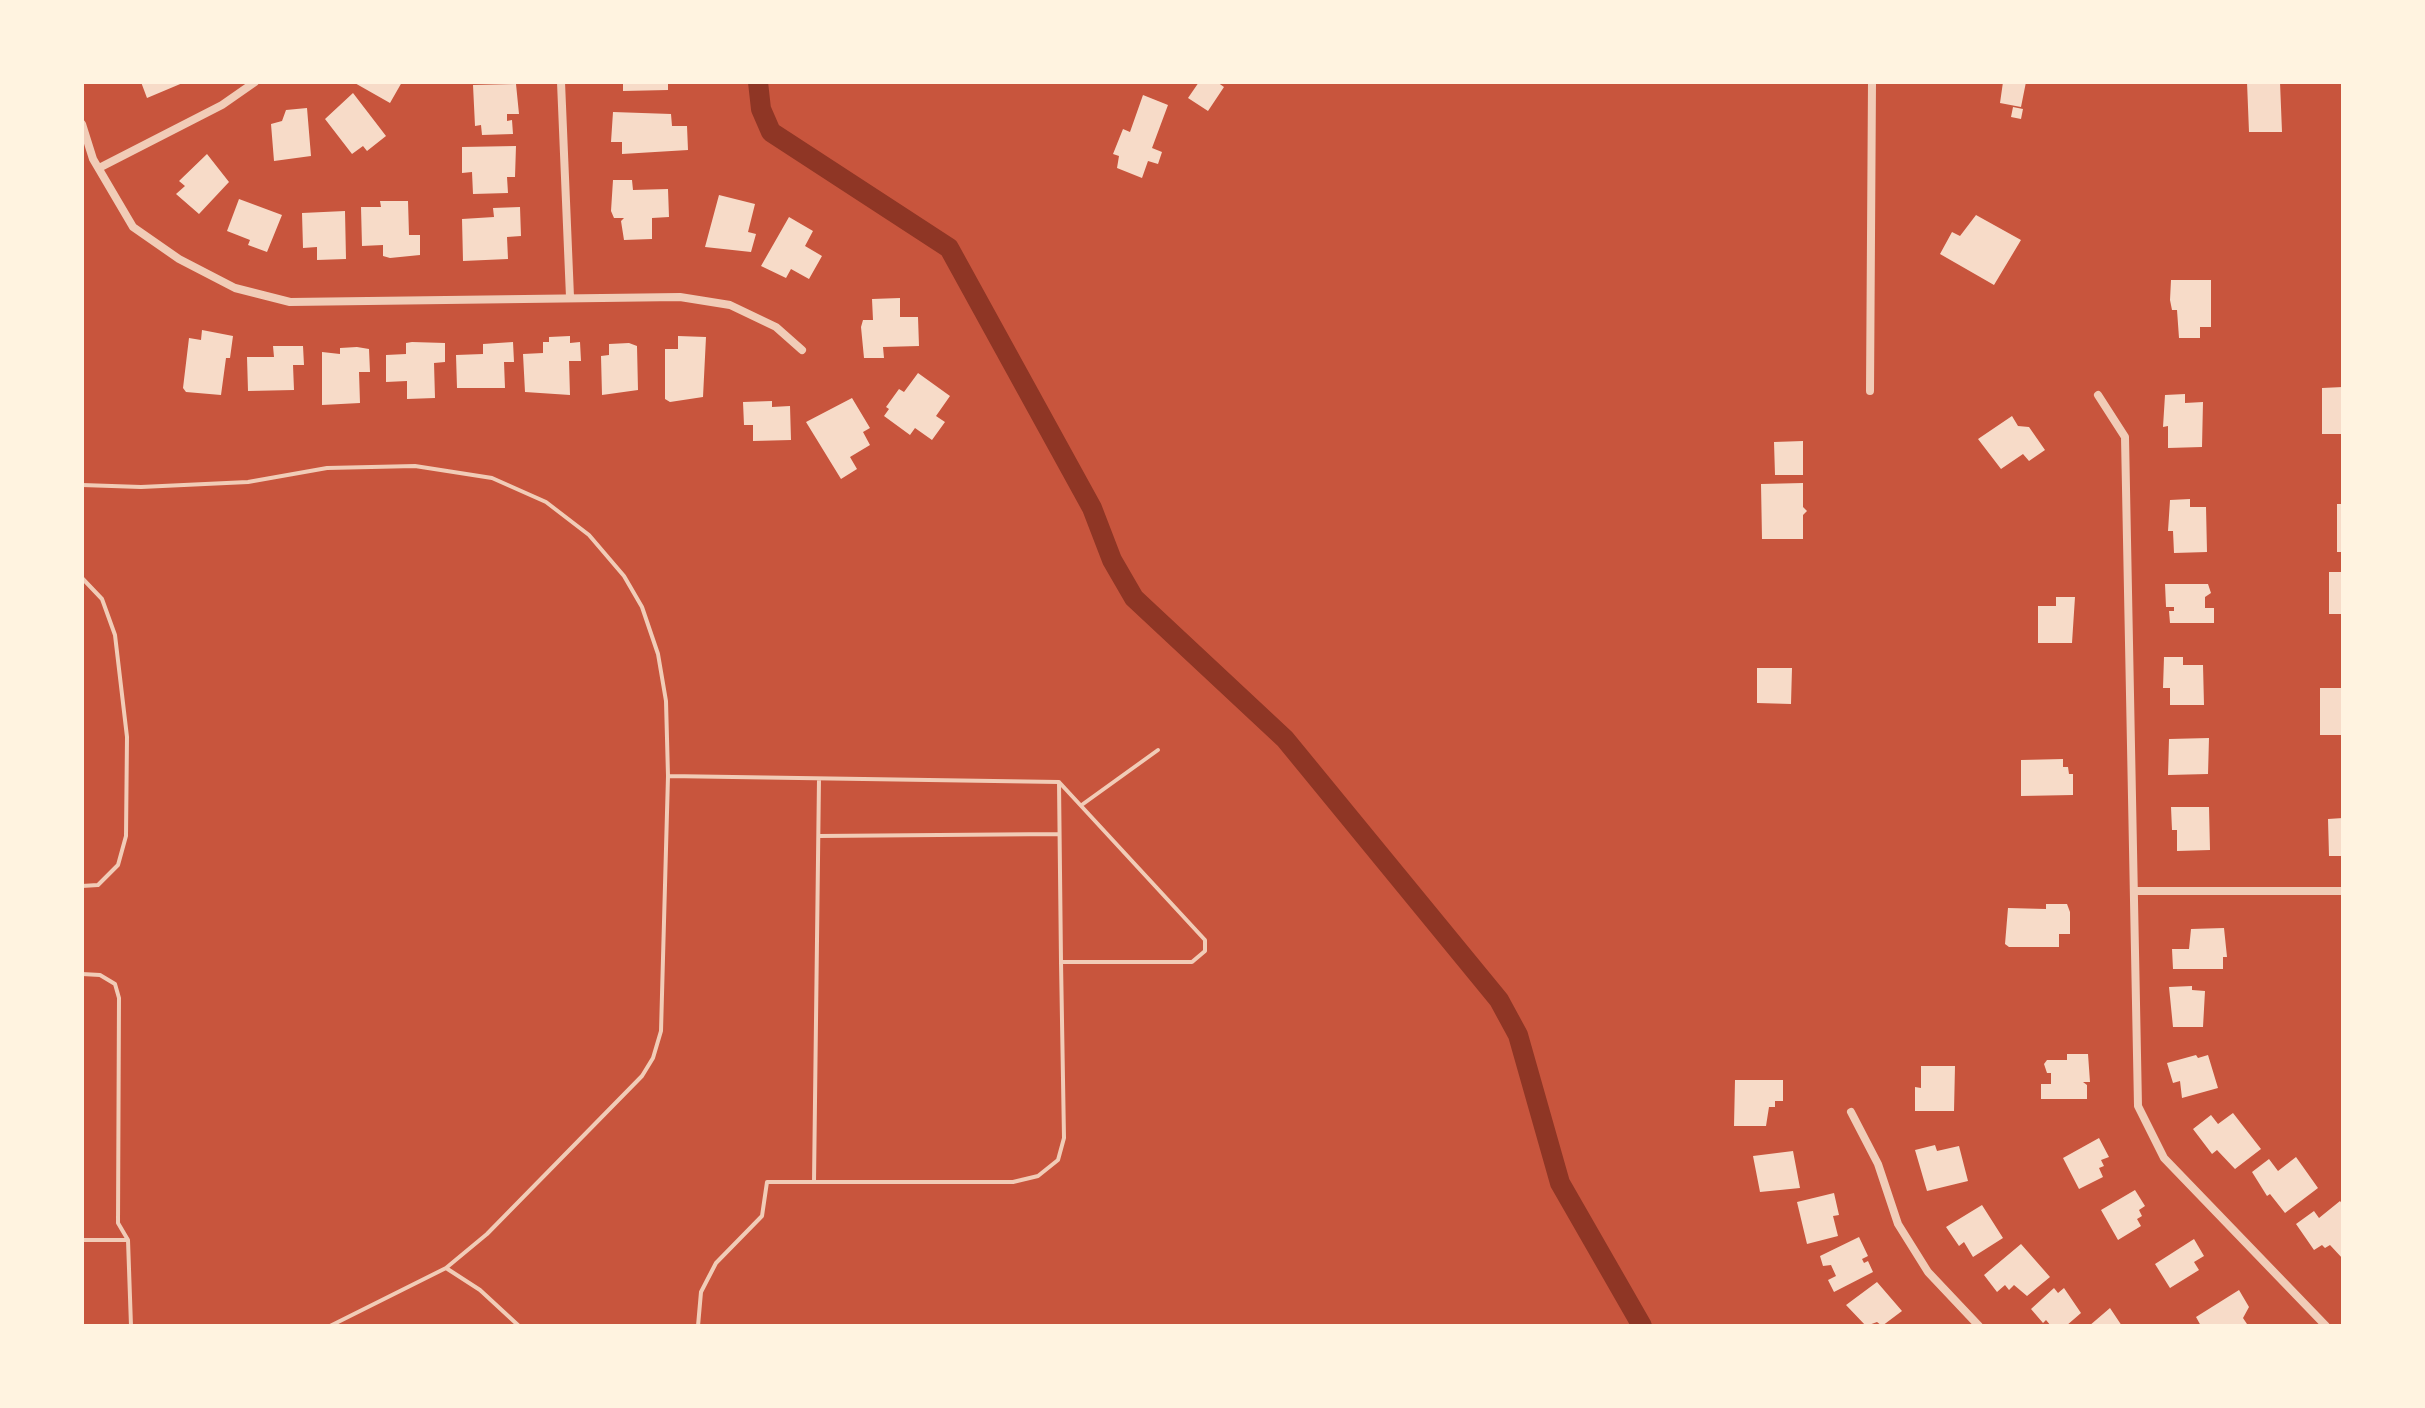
<!DOCTYPE html>
<style>
body{margin:0}
#map{position:relative;width:2425px;height:1408px;overflow:hidden;background:#c8553d;font-family:Manrope,sans-serif}
canvas{display:block}
.frame{position:absolute;inset:0;border:84px solid #fff3e0;pointer-events:none}
</style>
<div id="map">
<canvas width="2425" height="1408"></canvas>
<div class="frame"></div>
</div>
<script>
const context = document.querySelector('canvas').getContext('2d');
context.lineJoin = 'round';
const toPath = rows => new Path2D(rows.map(r => 'M' + r).join(''));
function trace(path, color, width, dash) { context.strokeStyle = color; context.lineWidth = width; context.lineCap = dash ? 'butt' : 'round'; context.setLineDash(dash || []); context.stroke(path); }
function paint(path, color) { context.fillStyle = color; context.fill(path, 'evenodd'); }
trace(toPath([
 [758,82,761,109,771,132,949,248,1092,508,1112,560,1134,598,1285,739,1499,1000,1518,1035,1560,1183,1642,1326]
]), '#8f3625', 20);
paint(toPath([
 [141,82,185,82,147,98],
 [353,82,402,82,390,103],
 [623,82,668,82,668,90,623,91],
 [1199,82,1217,82,1224,87,1208,111,1188,98],
 [2003,82,2026,82,2021,107,2000,103],
 [2247,82,2280,82,2282,132,2249,132],
 [516,84,519,114,507,114,507,121,512,120,513,134,482,135,481,125,475,126,473,85],
 [353,93,386,136,367,151,363,146,352,154,325,119],
 [1143,95,1168,105,1152,148,1162,152,1158,164,1148,161,1142,178,1117,168,1119,156,1113,154,1123,129,1130,132],
 [2013,107,2023,109,2021,119,2011,117],
 [307,108,311,156,274,161,271,124,282,121,286,110],
 [613,112,671,114,672,126,687,126,688,150,622,154,622,142,611,142],
 [516,146,515,177,507,177,508,193,473,194,472,172,462,173,462,147],
 [207,154,229,182,199,214,176,194,185,186,179,181],
 [613,180,632,180,633,190,668,189,669,217,652,218,652,239,624,240,621,221,624,218,614,218,611,211],
 [719,195,755,204,748,232,756,234,751,252,705,247],
 [239,199,282,215,267,252,248,245,250,240,227,231],
 [380,201,408,201,409,235,420,235,420,255,390,258,383,256,383,245,362,246,361,207,381,207],
 [520,207,521,236,507,237,508,259,463,261,462,219,494,217,493,208],
 [345,211,346,259,317,260,317,247,303,248,302,213],
 [1976,215,2021,240,1994,285,1940,254,1952,232,1960,236],
 [789,217,813,231,805,246,822,256,809,279,791,269,786,278,761,266],
 [2171,280,2211,280,2211,327,2200,327,2200,338,2179,338,2177,310,2172,310,2170,300],
 [900,298,900,317,918,317,919,346,883,347,884,358,864,358,861,327,863,320,873,320,872,299],
 [202,330,233,336,230,358,226,358,221,395,186,392,183,388,189,338,201,340],
 [570,336,570,343,580,342,581,361,569,361,570,395,525,392,523,354,543,353,543,342,549,342,549,337],
 [678,336,706,337,703,397,670,402,665,399,665,349,678,349],
 [412,342,445,343,445,362,434,363,435,398,407,399,407,381,386,382,386,355,406,354,406,343],
 [513,342,514,362,504,362,505,388,457,388,456,355,483,354,483,344],
 [629,343,637,346,638,390,602,395,601,356,609,355,609,344],
 [273,346,303,346,304,365,293,365,294,390,248,391,247,357,274,357],
 [357,347,369,349,370,372,359,372,360,403,322,405,322,352,340,354,340,348],
 [918,373,950,396,936,416,945,422,932,440,915,428,910,435,884,416,889,409,886,407,899,389,904,392],
 [2343,387,2343,434,2322,434,2322,388],
 [2185,394,2185,403,2203,402,2202,447,2168,448,2168,426,2163,427,2165,395],
 [852,398,870,428,863,432,870,445,850,457,857,469,841,479,806,422],
 [772,401,772,407,790,406,791,440,753,441,753,425,744,425,743,402],
 [2012,416,2018,426,2029,427,2045,450,2029,461,2023,454,2001,469,1978,439],
 [1803,441,1803,475,1775,475,1774,442],
 [1803,483,1803,507,1807,511,1803,515,1803,539,1762,539,1761,484],
 [2190,499,2190,507,2206,507,2207,552,2174,553,2173,531,2168,531,2170,500],
 [2337,504,2343,504,2343,552,2337,552],
 [2329,572,2343,572,2343,614,2329,614],
 [2165,584,2208,584,2211,593,2205,597,2205,608,2214,608,2214,623,2170,623,2169,611,2174,611,2174,607,2166,607],
 [2056,597,2075,597,2072,643,2038,643,2038,606,2056,606],
 [2164,657,2183,657,2183,665,2203,665,2204,705,2170,705,2170,688,2163,688],
 [1757,668,1792,668,1791,704,1757,703],
 [2320,688,2343,688,2343,735,2320,735],
 [2209,738,2208,774,2168,775,2169,739],
 [2063,759,2063,767,2068,767,2069,774,2073,774,2073,795,2021,796,2021,760],
 [2171,807,2209,807,2210,850,2177,851,2177,830,2172,830],
 [2343,818,2343,856,2329,856,2328,819],
 [2046,904,2067,904,2070,912,2070,934,2059,934,2059,947,2009,947,2005,944,2008,908,2046,909],
 [2224,928,2227,957,2223,957,2223,969,2173,969,2172,949,2189,949,2191,929],
 [2192,986,2192,990,2205,991,2203,1027,2173,1027,2169,987],
 [2067,1054,2088,1054,2090,1082,2083,1082,2087,1085,2087,1099,2041,1099,2041,1084,2051,1084,2051,1073,2047,1073,2044,1064,2047,1060,2067,1060],
 [2196,1055,2198,1058,2208,1055,2218,1088,2182,1098,2180,1081,2173,1083,2167,1063],
 [1921,1066,1955,1066,1954,1111,1915,1111,1915,1087,1921,1088],
 [1735,1080,1783,1080,1783,1101,1775,1101,1775,1107,1769,1107,1766,1126,1734,1126],
 [2233,1113,2261,1149,2235,1169,2217,1150,2212,1154,2193,1129,2211,1115,2218,1124],
 [2099,1138,2109,1157,2101,1160,2104,1166,2099,1168,2103,1177,2079,1189,2063,1158],
 [1935,1145,1937,1151,1959,1146,1968,1181,1927,1191,1915,1150],
 [1793,1151,1800,1188,1760,1192,1753,1156],
 [2296,1157,2318,1188,2285,1213,2270,1194,2267,1196,2252,1172,2269,1159,2278,1171],
 [2135,1190,2145,1206,2139,1210,2142,1216,2137,1219,2141,1226,2118,1240,2101,1210],
 [1834,1193,1839,1215,1833,1216,1838,1236,1807,1244,1797,1202],
 [2340,1201,2343,1205,2343,1259,2330,1245,2325,1248,2322,1245,2314,1250,2296,1224,2314,1211,2319,1218],
 [1982,1205,2003,1238,1973,1257,1964,1242,1959,1246,1946,1227],
 [1859,1237,1868,1256,1862,1259,1864,1263,1868,1261,1873,1272,1834,1292,1828,1280,1836,1276,1831,1265,1823,1266,1820,1256],
 [2194,1239,2204,1256,2194,1262,2199,1270,2170,1288,2155,1264],
 [2021,1244,2050,1277,2027,1296,2014,1285,2009,1290,2005,1285,1997,1292,1984,1275],
 [1877,1282,1902,1311,1882,1326,1877,1322,1866,1326,1846,1305],
 [2054,1288,2058,1293,2064,1288,2081,1313,2066,1326,2051,1326,2046,1320,2043,1323,2031,1309],
 [2239,1290,2249,1307,2243,1318,2247,1324,2201,1326,2196,1317],
 [2110,1308,2122,1326,2089,1326]
]), '#f7dbc8');
trace(toPath([
 [82,485,141,487,248,482,327,468,415,466,492,478,546,502,589,535,624,576,642,607,658,654,666,701,668,776,661,1031,653,1058,642,1076,487,1234,446,1268,330,1326],
 [82,578,102,599,115,635,127,737,126,836,118,865,98,885,82,886],
 [668,776,1059,782,1205,940,1205,951,1192,962,1061,962,1059,782],
 [1083,804,1158,750],
 [819,836,1059,834],
 [82,974,100,975,115,984,119,998,118,1223,128,1240,131,1326],
 [814,1182,819,779],
 [82,1240,128,1240],
 [446,1268,480,1290,519,1326],
 [698,1326,701,1292,716,1263,762,1216,767,1182,1013,1182,1038,1176,1058,1160,1064,1138,1061,962]
]), '#f1ccb7', 4);
trace(toPath([
 [561,82,570,297],
 [82,124,93,159,133,227,179,259,235,288,290,302,680,297,730,305,776,327,802,350],
 [99,168,222,105,255,82],
 [1870,391,1872,82],
 [2098,395,2125,437,2138,1106,2164,1158,2326,1326],
 [2134,891,2343,891],
 [1851,1112,1878,1164,1898,1224,1928,1272,1979,1326]
]), '#f1ccb7', 8);
</script>
